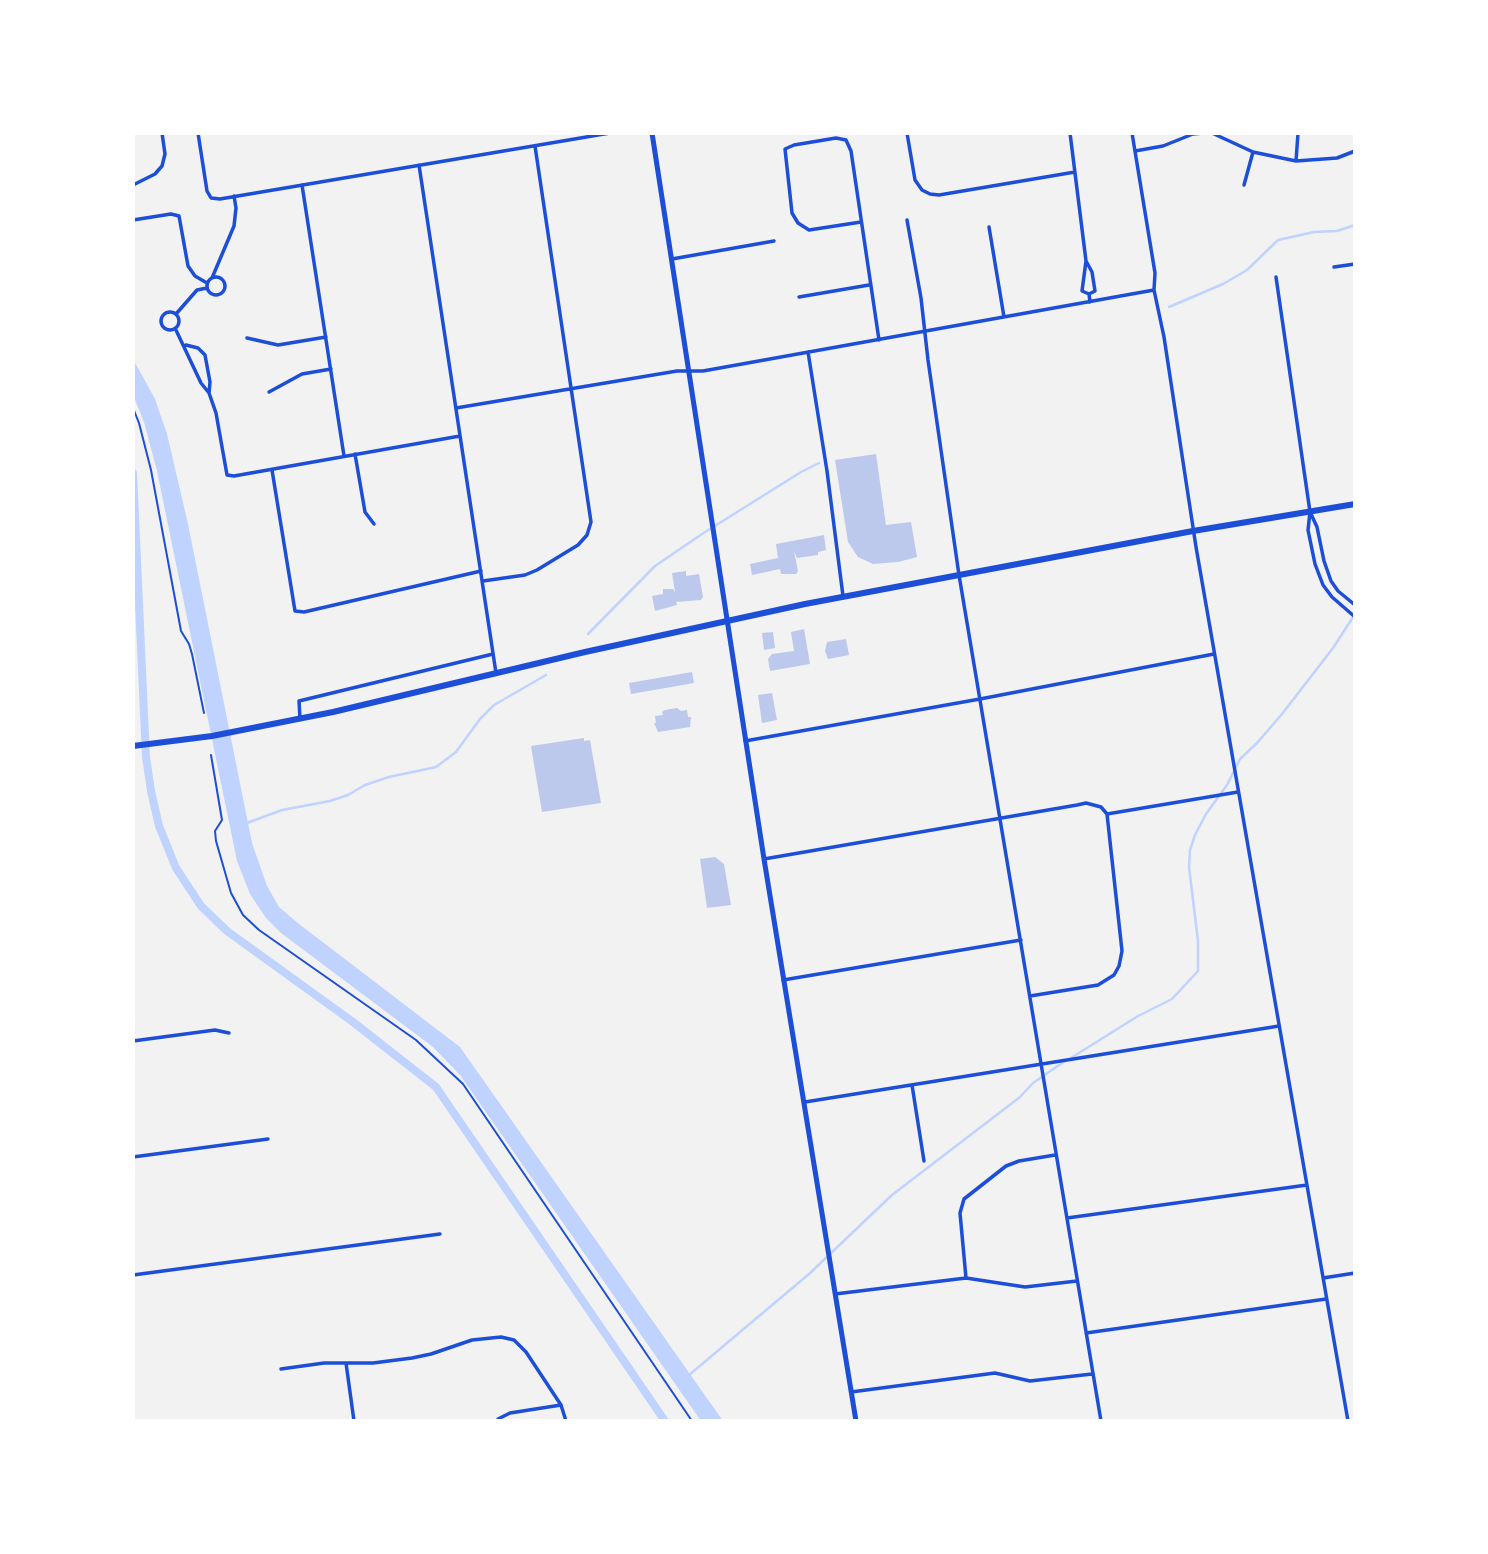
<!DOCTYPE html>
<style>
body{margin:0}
#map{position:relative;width:1488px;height:1554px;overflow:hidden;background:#f2f2f2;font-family:"Crimson Pro",serif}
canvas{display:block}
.frame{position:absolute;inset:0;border:135px solid #fff;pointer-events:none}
</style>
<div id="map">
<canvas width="1488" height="1554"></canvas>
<div class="frame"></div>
</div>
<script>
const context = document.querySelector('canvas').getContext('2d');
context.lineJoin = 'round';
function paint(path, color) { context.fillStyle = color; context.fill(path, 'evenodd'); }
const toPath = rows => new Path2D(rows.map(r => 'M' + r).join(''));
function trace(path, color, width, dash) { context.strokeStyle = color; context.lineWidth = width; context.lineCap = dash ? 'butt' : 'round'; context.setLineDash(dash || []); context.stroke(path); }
paint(toPath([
 [133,359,155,399,167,434,188,524,252,843,267,886,279,907,299,924,460,1047,723,1421,701,1421,460,1075,433,1047,281,933,266,918,250,894,237,861,157,471,144,422,133,395]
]), '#bfd3fe');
trace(toPath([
 [1169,307,1223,284,1247,270,1278,240,1314,232,1337,231,1355,225],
 [588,634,655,566,702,534,801,472,819,463],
 [247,823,282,810,330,801,348,795,365,785,389,777,436,767,456,752,480,719,494,705,546,675],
 [1071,1058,1138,1016,1172,999,1198,971,1198,941,1189,867,1190,850,1195,835,1206,814,1227,785,1240,759,1257,743,1282,714,1333,648,1355,614],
 [689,1375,809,1274,892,1195,1020,1097,1033,1083,1065,1061]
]), '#bfd3fe', 2.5);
trace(toPath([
 [133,473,146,757,151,791,159,826,176,868,201,906,227,931,353,1022,436,1087,665,1421]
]), '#bfd3fe', 8);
paint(toPath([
 [876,454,886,525,911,522,917,557,898,562,873,564,858,557,848,542,835,460],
 [824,535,826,550,818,552,818,555,797,558,794,551,798,571,796,574,781,574,780,569,752,575,750,564,778,558,776,544],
 [686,571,686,576,699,574,703,597,701,600,676,602,677,605,655,611,652,596,663,594,663,589,673,589,675,592,672,573],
 [804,629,810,664,770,671,768,659,772,654,794,651,791,632],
 [773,632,775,648,764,650,762,633],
 [846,639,849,655,828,659,825,651,827,642],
 [692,672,694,683,631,694,629,683],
 [772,693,777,720,762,723,758,695],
 [677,708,681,711,687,710,688,717,691,717,690,727,658,732,654,723,656,723,655,716,663,715,662,712,665,710],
 [584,738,584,741,590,740,601,803,542,812,531,746],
 [715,857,724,864,731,905,707,908,700,859]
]), '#bdc9ec');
trace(toPath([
 [133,408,139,423,151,470,181,631,189,644,192,654,204,713],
 [211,755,222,820,215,831,216,841,231,893,243,915,259,930,416,1040,463,1084,692,1421]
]), '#1d4ed8', 2);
trace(toPath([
 [198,133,207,191,211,198,220,199,610,133],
 [907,133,915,180,922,190,930,194,939,195,1075,172],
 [1070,133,1086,261,1092,272,1095,291,1089,294,1090,302],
 [1132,133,1155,273,1154,290,1164,337,1196,547,1348,1421],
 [1212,133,1253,152,1296,161,1337,158,1355,151],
 [1135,151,1163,146,1193,134,1203,133],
 [1296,161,1298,133],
 [419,165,496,673],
 [133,185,155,174,162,166,165,154,162,133],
 [302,185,344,456],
 [1244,185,1253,152],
 [133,220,171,214,179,216,188,266,195,276,207,283],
 [907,220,921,298,928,360,959,575,1101,1421],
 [861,222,809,230,798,223,792,213,785,149,794,145,836,138,846,140,851,151,879,340],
 [989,227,1004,317],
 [672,259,774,241],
 [1086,261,1082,291,1089,294],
 [1334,267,1355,264],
 '207 286a9 9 0 1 1 18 0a9 9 0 1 1-18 0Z',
 [1276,277,1310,512,1308,530,1315,564,1323,585,1332,597,1355,617],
 [212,278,234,226,236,208,234,196],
 [799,297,869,285],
 '161 321a9 9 0 1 1 18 0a9 9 0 1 1-18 0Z',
 [176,314,197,290,207,288],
 [175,328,201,383,209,393,216,413,227,475,234,476,460,436],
 [247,338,278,345,326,337],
 [186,345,198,348,205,355,210,382,209,393],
 [808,352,827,471,843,596],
 [269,392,302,374,331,369],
 [456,408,677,371,703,371,1154,290],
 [355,454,365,512,374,524],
 [272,470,295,611,304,612,481,571],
 [1311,514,1317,527,1324,561,1331,581,1338,591,1355,605],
 [483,581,525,575,537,570,578,545,587,535,591,522,535,146],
 [300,719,299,701,493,654],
 [745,741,980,699,1214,654],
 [1107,814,1238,792],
 [764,859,1077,805,1086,803,1101,807,1107,814,1122,951,1119,966,1114,975,1098,985,1030,996],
 [783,980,1021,940],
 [133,1041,215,1030,229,1033],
 [912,1085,924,1161],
 [805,1102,1279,1026],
 [133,1157,268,1139],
 [1067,1218,1307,1185],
 [133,1275,440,1234],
 [966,1278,960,1213,964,1199,1006,1166,1019,1161,1055,1155],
 [1323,1278,1355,1273],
 [835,1294,966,1278,1025,1287,1077,1281],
 [1086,1333,1326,1299],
 [346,1363,354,1421],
 [281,1369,324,1363,373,1363,412,1358,431,1354,472,1340,501,1337,514,1340,526,1352,561,1405,566,1421],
 [851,1392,995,1373,1030,1381,1092,1374],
 [498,1419,510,1413,561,1405]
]), '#1d4ed8', 3.5);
trace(toPath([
 [652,133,764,859,856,1421]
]), '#1d4ed8', 5);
trace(toPath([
 [133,746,212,736,333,712,585,652,805,604,1193,531,1355,504]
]), '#1d4ed8', 6);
</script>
